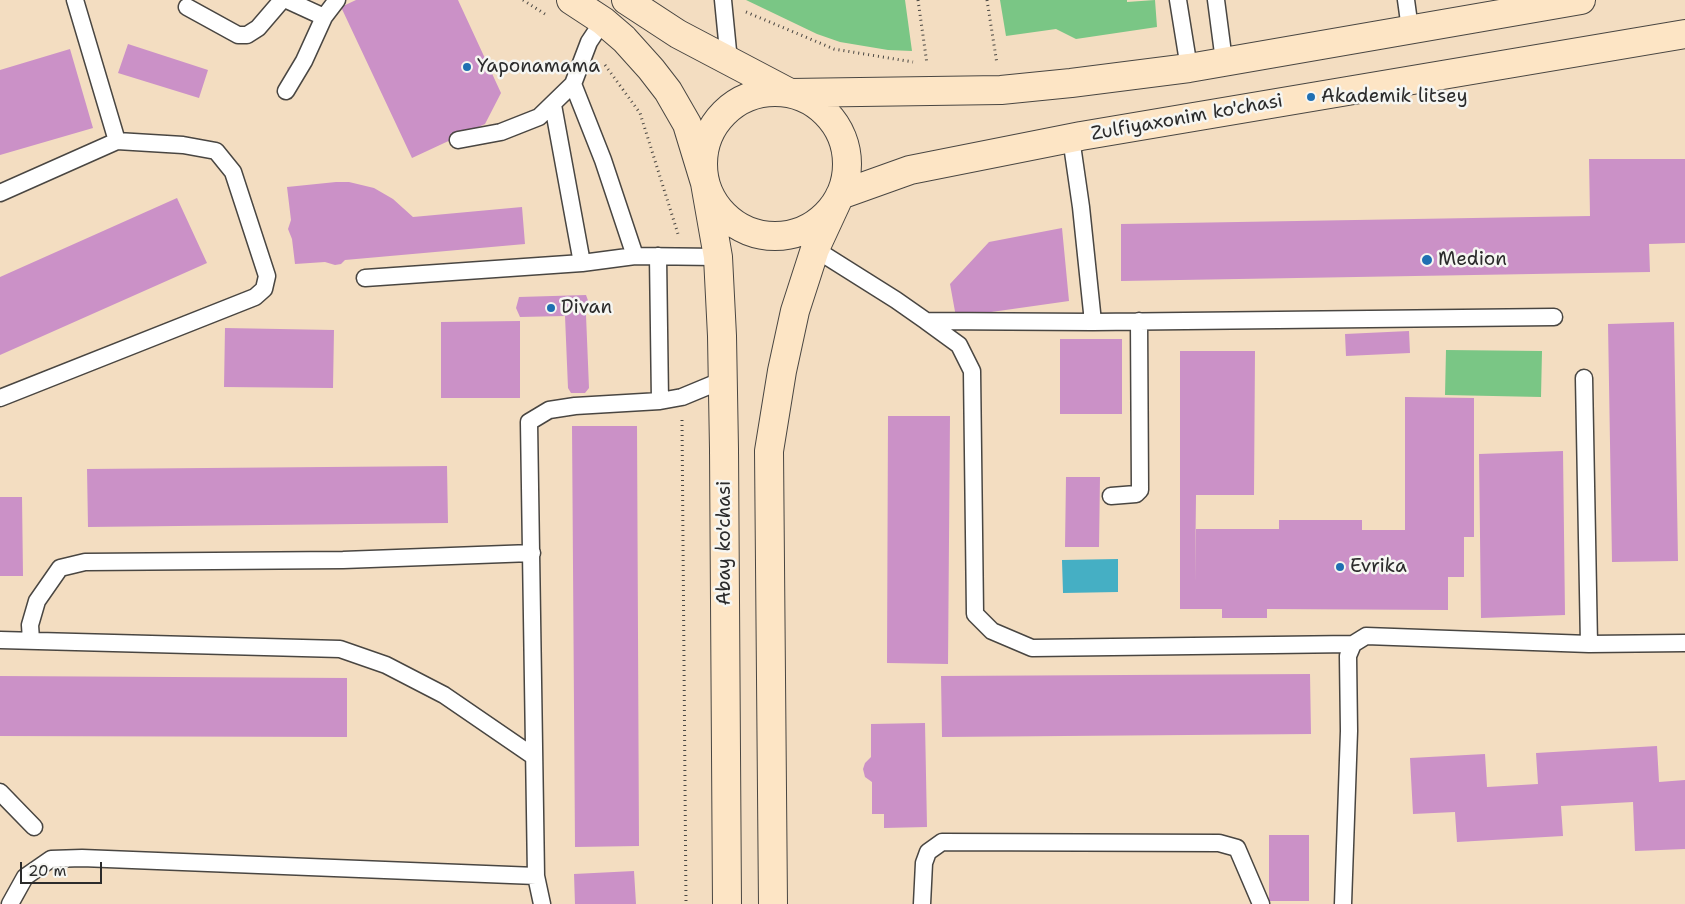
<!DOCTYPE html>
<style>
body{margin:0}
#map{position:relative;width:1685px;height:904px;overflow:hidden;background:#f3ddc1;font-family:"Shantell Sans",sans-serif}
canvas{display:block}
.scale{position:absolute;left:20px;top:862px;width:82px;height:22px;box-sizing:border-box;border:2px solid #2b2b2b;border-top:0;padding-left:6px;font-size:15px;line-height:18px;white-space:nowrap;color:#2b2b2b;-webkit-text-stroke:4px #f6f6f2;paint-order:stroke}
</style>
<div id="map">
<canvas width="1685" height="904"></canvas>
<div class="scale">20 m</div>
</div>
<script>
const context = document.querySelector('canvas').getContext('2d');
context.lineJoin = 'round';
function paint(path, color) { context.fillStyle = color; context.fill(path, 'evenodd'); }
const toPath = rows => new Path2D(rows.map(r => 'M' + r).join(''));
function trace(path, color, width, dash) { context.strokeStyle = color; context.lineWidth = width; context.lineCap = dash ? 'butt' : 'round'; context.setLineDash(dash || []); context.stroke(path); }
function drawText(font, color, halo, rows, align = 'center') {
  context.font = font + ' "Shantell Sans",sans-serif'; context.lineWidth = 5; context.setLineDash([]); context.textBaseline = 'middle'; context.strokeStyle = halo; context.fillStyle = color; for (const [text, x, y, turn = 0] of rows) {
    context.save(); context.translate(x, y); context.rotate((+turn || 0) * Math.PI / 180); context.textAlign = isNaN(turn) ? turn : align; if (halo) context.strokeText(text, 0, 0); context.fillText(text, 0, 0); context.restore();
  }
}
paint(toPath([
 [746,0,905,0,912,51,888,50,840,42,817,34],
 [1000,0,1127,0,1127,2,1155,0,1157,27,1076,39,1056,29,1006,36],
 [1446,350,1542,351,1541,397,1445,395]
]), '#7ac685');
paint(toPath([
 [1118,559,1118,592,1063,593,1062,560]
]), '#45afc4');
paint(toPath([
 [356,0,458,0,501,93,485,124,412,158,341,7],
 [128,44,208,70,199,98,118,73],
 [70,49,93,128,0,155,0,70],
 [1589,159,1685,159,1685,243,1649,244,1650,272,1121,281,1121,224,1590,216],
 [336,182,349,182,374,188,393,199,413,217,522,207,525,244,345,260,341,264,335,265,325,262,295,264,292,239,288,229,291,220,287,187],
 [177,198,207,263,0,355,0,277],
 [1062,228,1069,301,956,317,950,284,989,242],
 [586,295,590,306,586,315,589,388,585,393,571,393,568,388,565,316,520,317,516,308,519,297],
 [520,321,520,398,441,398,441,322],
 [1674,322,1678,561,1612,562,1608,324],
 [225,328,334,330,333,388,224,387],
 [1409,331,1410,353,1346,356,1345,334],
 [1060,339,1122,339,1122,414,1060,414],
 [1180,351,1255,351,1254,495,1196,495,1195,583,1196,529,1279,529,1279,520,1362,520,1362,530,1405,530,1405,397,1474,398,1474,537,1464,537,1464,577,1448,577,1448,610,1267,609,1267,618,1222,618,1222,609,1180,609],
 [888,416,950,416,948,664,887,663],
 [572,426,637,426,639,846,575,847],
 [1563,451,1565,615,1481,618,1479,454],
 [447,466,448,523,88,527,87,469],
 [1066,477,1100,477,1099,547,1065,547],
 [0,497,22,497,23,576,0,576],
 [1310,674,1311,734,942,737,941,676],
 [0,676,347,678,347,737,0,736],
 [925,723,927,827,884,828,884,814,872,814,872,782,865,777,863,769,865,763,871,757,871,724],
 [1657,746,1659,782,1685,780,1685,849,1635,851,1633,802,1561,806,1563,836,1457,842,1455,812,1413,814,1410,758,1485,754,1487,787,1538,784,1536,753],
 [1269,835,1309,835,1309,901,1269,901],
 [634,871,636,904,575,904,574,874]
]), '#cb91c7');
const service = toPath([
 [75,0,117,141],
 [287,0,324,17],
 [723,0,729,61],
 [1178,0,1189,68],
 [1216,0,1224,61],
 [1406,0,1410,29],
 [187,7,238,35,247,35,258,28,282,0],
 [573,84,603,160,635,256],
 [286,91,304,61,324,17,337,0],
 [553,105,582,263],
 [1071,138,1081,207,1093,322,1554,317],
 [458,140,501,132,539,117,573,84,589,42,603,21],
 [0,193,117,141,183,145,216,151,233,172,267,276,264,289,255,297,0,398],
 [815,249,896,300,926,321,1093,322],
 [658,256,660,401],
 [365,278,582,263,635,256,718,257],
 [926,321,959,345,972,371,975,614,992,631,1032,648,1353,644],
 [1584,378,1589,644],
 [1111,496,1136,494,1140,490,1139,321],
 [0,640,340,649,386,665,444,695,533,756],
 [31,640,30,625,37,601,60,568,85,562,343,560,532,553],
 [0,792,34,827],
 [10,904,25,877,51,859,82,858,536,876],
 [542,904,536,876,529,422,549,410,575,406,660,401,682,397,723,380],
 [922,904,924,863,928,852,942,842,1219,843,1237,848,1261,904],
 [1343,904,1349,731,1348,656,1353,644,1366,636,1589,644,1685,643]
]);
const secondary = toPath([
 [571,0,603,21,624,39,651,69,668,91,687,124,705,183,718,257,722,336,724,449,727,904],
 [626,0,678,34,790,93,1001,90,1071,83,1189,68,1581,0],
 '703 164a72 72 0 1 1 144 0a72 72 0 1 1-144 0Z',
 [773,904,769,451,782,371,795,311,815,249,840,195,910,170,1081,136,1685,34]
]);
trace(service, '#494642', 19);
trace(secondary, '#494642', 30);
trace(toPath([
 [523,0,548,16],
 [918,0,927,64],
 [987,0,997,64],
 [746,12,834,49,913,62],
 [605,65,640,113,678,234],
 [682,420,686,904]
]), '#494642', 3, [1, 4]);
trace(service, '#fff', 16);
trace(secondary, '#fde5c5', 28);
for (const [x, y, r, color] of [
 [467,67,5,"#1f6fb2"],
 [1311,97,5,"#1f6fb2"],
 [1427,260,6,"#1f6fb2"],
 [551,308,5,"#1f6fb2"],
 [1340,567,5,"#1f6fb2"]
]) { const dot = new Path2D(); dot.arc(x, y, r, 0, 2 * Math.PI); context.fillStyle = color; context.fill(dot); trace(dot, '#f6f6f2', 2); }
drawText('19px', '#2b2b2b', '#f6f6f2', [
 ["Yaponamama",477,67],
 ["Akademik litsey",1321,97],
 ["Medion",1438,260],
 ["Divan",561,308],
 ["Evrika",1350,567]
], 'left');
drawText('19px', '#2b2b2b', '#f6f6f2', [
 ["Zulfiyaxonim ko'chasi",1187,118,-10],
 ["Abay ko'chasi",725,543,-90]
]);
</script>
